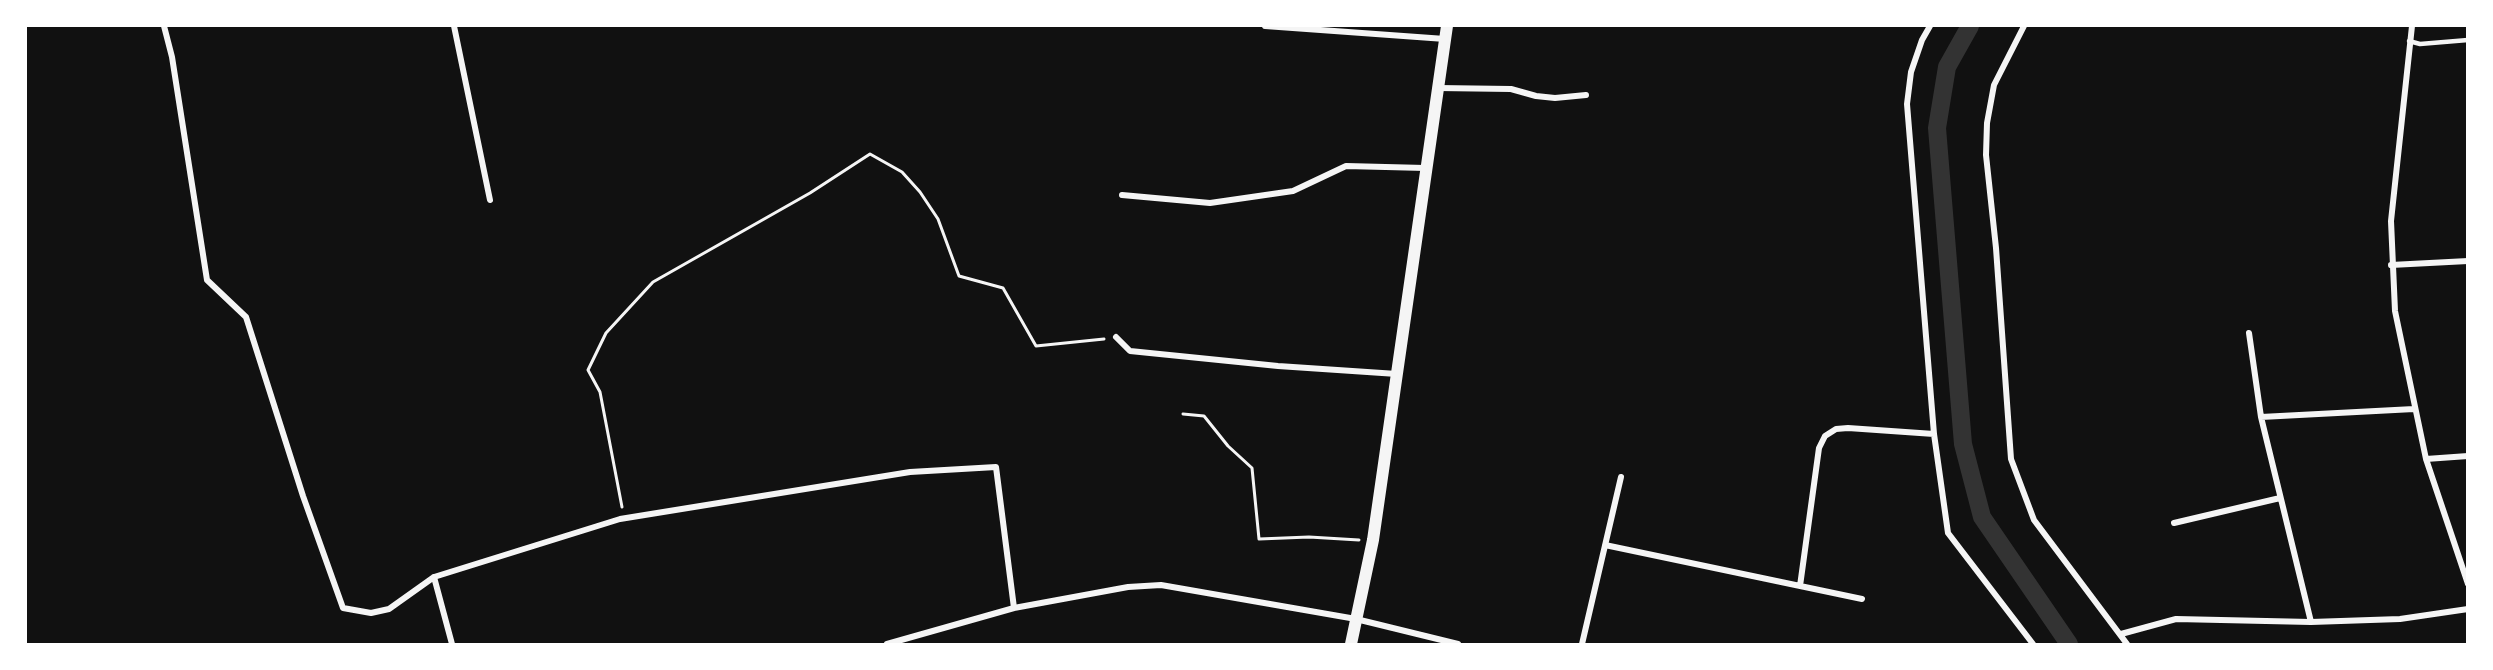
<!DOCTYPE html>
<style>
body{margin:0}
#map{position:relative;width:2493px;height:670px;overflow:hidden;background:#111;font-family:"Roboto Condensed",sans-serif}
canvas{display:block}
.frame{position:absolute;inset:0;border:27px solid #fff;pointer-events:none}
</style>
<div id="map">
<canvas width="2493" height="670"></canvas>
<div class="frame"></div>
</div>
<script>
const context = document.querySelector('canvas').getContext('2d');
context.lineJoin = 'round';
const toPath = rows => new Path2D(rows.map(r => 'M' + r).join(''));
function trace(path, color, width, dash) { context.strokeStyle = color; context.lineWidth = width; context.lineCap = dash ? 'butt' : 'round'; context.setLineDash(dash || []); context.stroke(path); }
trace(toPath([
 [1970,26,1947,67,1937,128,1963,444,1982,517,2069,644]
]), '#333', 18);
trace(toPath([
 [1183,414,1204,416,1228,446,1252,468,1259,539,1309,537,1359,540],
 [622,507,600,392,588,370,606,333,653,282,810,193,870,154,902,172,920,192,938,219,959,276,1003,288,1036,346,1104,339]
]), '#f5f5f5', 3);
trace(toPath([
 [2409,41,2420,44,2468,40]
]), '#f5f5f5', 4.5);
trace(toPath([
 [164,26,172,57,207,280,246,317,303,496,343,608,371,613,389,609,434,577,620,519,910,472,996,467,1014,608],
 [454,26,490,200],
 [1265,26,1445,39],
 [1930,26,1922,40,1911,72,1907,104,1934,434,1948,533,2033,644],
 [2024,26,1994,85,1987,123,1986,155,1996,248,2011,459,2034,520,2127,644],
 [2412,26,2391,221,2395,311,2426,459,2468,584],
 [1438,88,1511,89,1536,96,1555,98,1586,95],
 [1122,195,1210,203,1293,191,1346,166,1425,168],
 [2391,265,2468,261],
 [2249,333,2261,417,2311,622],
 [1116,337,1130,351,1278,366,1397,374],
 [2261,417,2414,409],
 [2426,459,2468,456],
 [2174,523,2280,498],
 [1605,545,1862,599],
 [434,577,452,644],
 [1800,586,1819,448,1825,436,1836,429,1848,428,1934,434],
 [2121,634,2176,619,2311,622,2400,619,2468,609],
 [887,644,1014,608,1128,587,1161,585,1356,619,1458,644],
 [1582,644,1621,477]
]), '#f5f5f5', 6);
trace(toPath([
 [1351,644,1373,540,1447,26]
]), '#f5f5f5', 12);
</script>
